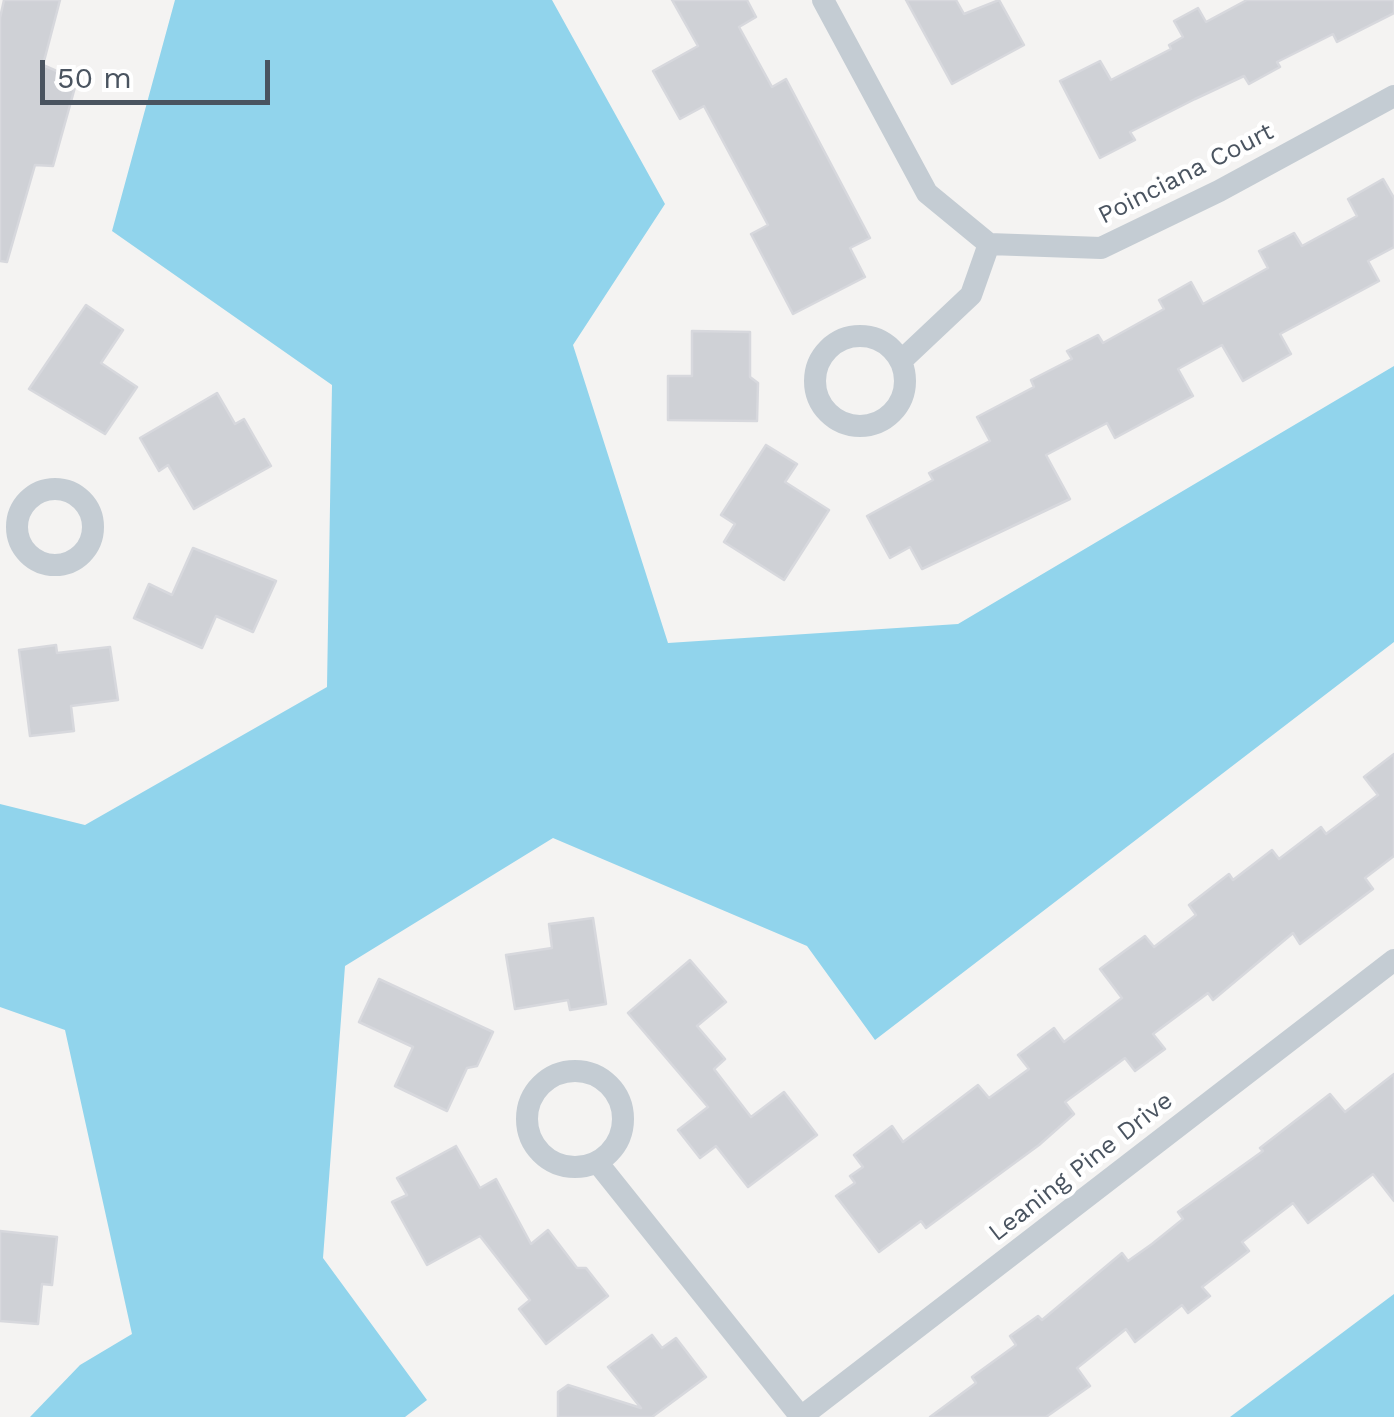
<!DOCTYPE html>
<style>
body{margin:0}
#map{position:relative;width:1394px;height:1417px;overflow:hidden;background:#f4f3f2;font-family:"Work Sans",sans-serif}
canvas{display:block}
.scale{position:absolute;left:40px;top:60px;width:230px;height:45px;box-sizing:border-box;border:5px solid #4a5460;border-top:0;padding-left:12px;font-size:30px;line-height:35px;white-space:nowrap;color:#4a5460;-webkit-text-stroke:8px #fff;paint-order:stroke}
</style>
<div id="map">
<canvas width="1394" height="1417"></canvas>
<div class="scale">50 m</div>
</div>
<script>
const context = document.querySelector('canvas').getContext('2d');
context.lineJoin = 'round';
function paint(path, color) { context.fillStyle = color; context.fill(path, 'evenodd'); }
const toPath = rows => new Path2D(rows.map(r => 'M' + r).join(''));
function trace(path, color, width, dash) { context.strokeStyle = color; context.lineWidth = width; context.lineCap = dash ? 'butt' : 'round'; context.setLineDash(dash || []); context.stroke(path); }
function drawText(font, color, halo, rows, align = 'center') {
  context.font = font + ' "Work Sans",sans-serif'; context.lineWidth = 9; context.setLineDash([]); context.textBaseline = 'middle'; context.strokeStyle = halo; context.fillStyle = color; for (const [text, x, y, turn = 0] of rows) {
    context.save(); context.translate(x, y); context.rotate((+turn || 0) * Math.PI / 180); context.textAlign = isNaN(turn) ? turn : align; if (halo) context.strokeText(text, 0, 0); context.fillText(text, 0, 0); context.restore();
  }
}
paint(toPath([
 [175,0,552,0,665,204,573,345,668,643,958,624,1394,366,1394,642,875,1040,807,946,553,838,345,966,323,1258,427,1400,405,1417,30,1417,80,1365,132,1334,65,1030,0,1007,0,804,85,825,327,687,332,385,112,231],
 [1394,1294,1394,1417,1230,1417]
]), '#91d4ec');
const building = toPath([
 [4,0,60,0,43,65,77,80,53,166,35,165,7,262,0,261,0,18,4,0],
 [672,0,747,0,756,17,739,27,772,87,786,79,870,238,850,248,865,277,793,314,751,234,768,225,704,106,680,119,653,71,698,46,672,0],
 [906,0,956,0,964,14,999,0,1024,45,952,84,906,0],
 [1247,0,1394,0,1394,13,1337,42,1333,34,1277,62,1280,67,1249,84,1244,76,1195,99,1130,132,1135,140,1100,158,1060,81,1100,61,1111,80,1171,49,1169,45,1183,37,1174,21,1198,8,1206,22,1247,0],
 [1383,179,1394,198,1394,247,1368,261,1379,281,1280,334,1291,354,1243,381,1222,345,1178,369,1193,396,1115,438,1107,423,1046,455,1070,499,922,569,910,547,890,558,867,516,933,480,929,473,990,441,977,417,1034,387,1031,380,1072,359,1067,351,1098,335,1103,343,1164,309,1159,300,1191,282,1203,304,1268,268,1259,251,1294,233,1302,246,1357,216,1348,199,1383,179],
 [86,305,123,330,101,363,137,387,105,434,29,389,86,305],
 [692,331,750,332,750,377,758,383,757,421,668,420,668,376,692,376,692,331],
 [217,393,235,424,244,419,271,466,194,509,168,465,159,471,140,438,217,393],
 [766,445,797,464,785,482,829,510,784,580,724,542,735,524,721,515,766,445],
 [193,548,276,581,253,632,216,616,202,648,134,618,149,584,172,595,193,548],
 [56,645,57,653,110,647,118,700,71,706,74,731,30,736,19,650,56,645],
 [1394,754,1394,856,1365,878,1373,889,1300,944,1293,933,1213,1000,1208,993,1153,1034,1165,1049,1135,1071,1125,1058,1065,1102,1074,1114,1039,1145,926,1228,921,1221,879,1252,836,1196,855,1183,850,1176,863,1167,854,1155,892,1126,903,1142,978,1085,989,1098,1029,1069,1018,1055,1054,1028,1064,1042,1122,998,1100,969,1145,936,1154,947,1196,915,1189,905,1229,874,1233,880,1272,850,1279,859,1321,827,1326,834,1378,795,1364,777,1394,754],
 [593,918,606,1004,570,1010,568,1000,515,1009,506,955,552,948,549,924,593,918],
 [690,960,726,1002,697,1026,725,1059,714,1069,751,1117,784,1092,817,1135,748,1187,716,1146,700,1158,678,1130,708,1107,628,1013,690,960],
 [379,979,493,1032,477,1066,467,1068,447,1111,395,1086,413,1047,359,1022,379,979],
 [1394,1074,1394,1201,1373,1174,1308,1223,1293,1203,1242,1242,1249,1251,1202,1287,1210,1296,1188,1313,1182,1305,1135,1342,1126,1329,1077,1368,1090,1386,1046,1417,930,1417,976,1383,972,1377,1016,1345,1010,1336,1038,1316,1042,1320,1122,1253,1128,1261,1152,1244,1183,1219,1178,1212,1263,1151,1260,1148,1330,1094,1345,1112,1394,1074],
 [456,1146,480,1188,496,1179,531,1244,548,1230,577,1268,586,1268,608,1296,546,1344,519,1309,530,1300,480,1236,427,1265,392,1202,407,1195,397,1178,456,1146],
 [0,1231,57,1237,52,1285,42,1284,38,1324,0,1321,0,1231],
 [652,1335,662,1348,676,1338,706,1377,652,1417,558,1417,558,1392,568,1385,641,1408,608,1367,652,1335]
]);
paint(building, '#cfd1d6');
trace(building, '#d7d8dd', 2.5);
trace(toPath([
 [823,0,927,193,989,244,1101,248,1219,191,1394,96],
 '815 381a45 45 0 1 1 90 0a45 45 0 1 1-90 0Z',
 [901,361,971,295,989,244],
 '17 527a38 38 0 1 1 76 0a38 38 0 1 1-76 0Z',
 '527 1119a48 48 0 1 1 96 0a48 48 0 1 1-96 0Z',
 [597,1162,801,1417],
 [801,1417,1394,960]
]), '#c4ccd3', 22);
drawText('25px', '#4a5460', '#fff', [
 ["Poinciana Court",1186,174,-27],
 ["Leaning Pine Drive",1081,1167,-38]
]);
</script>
